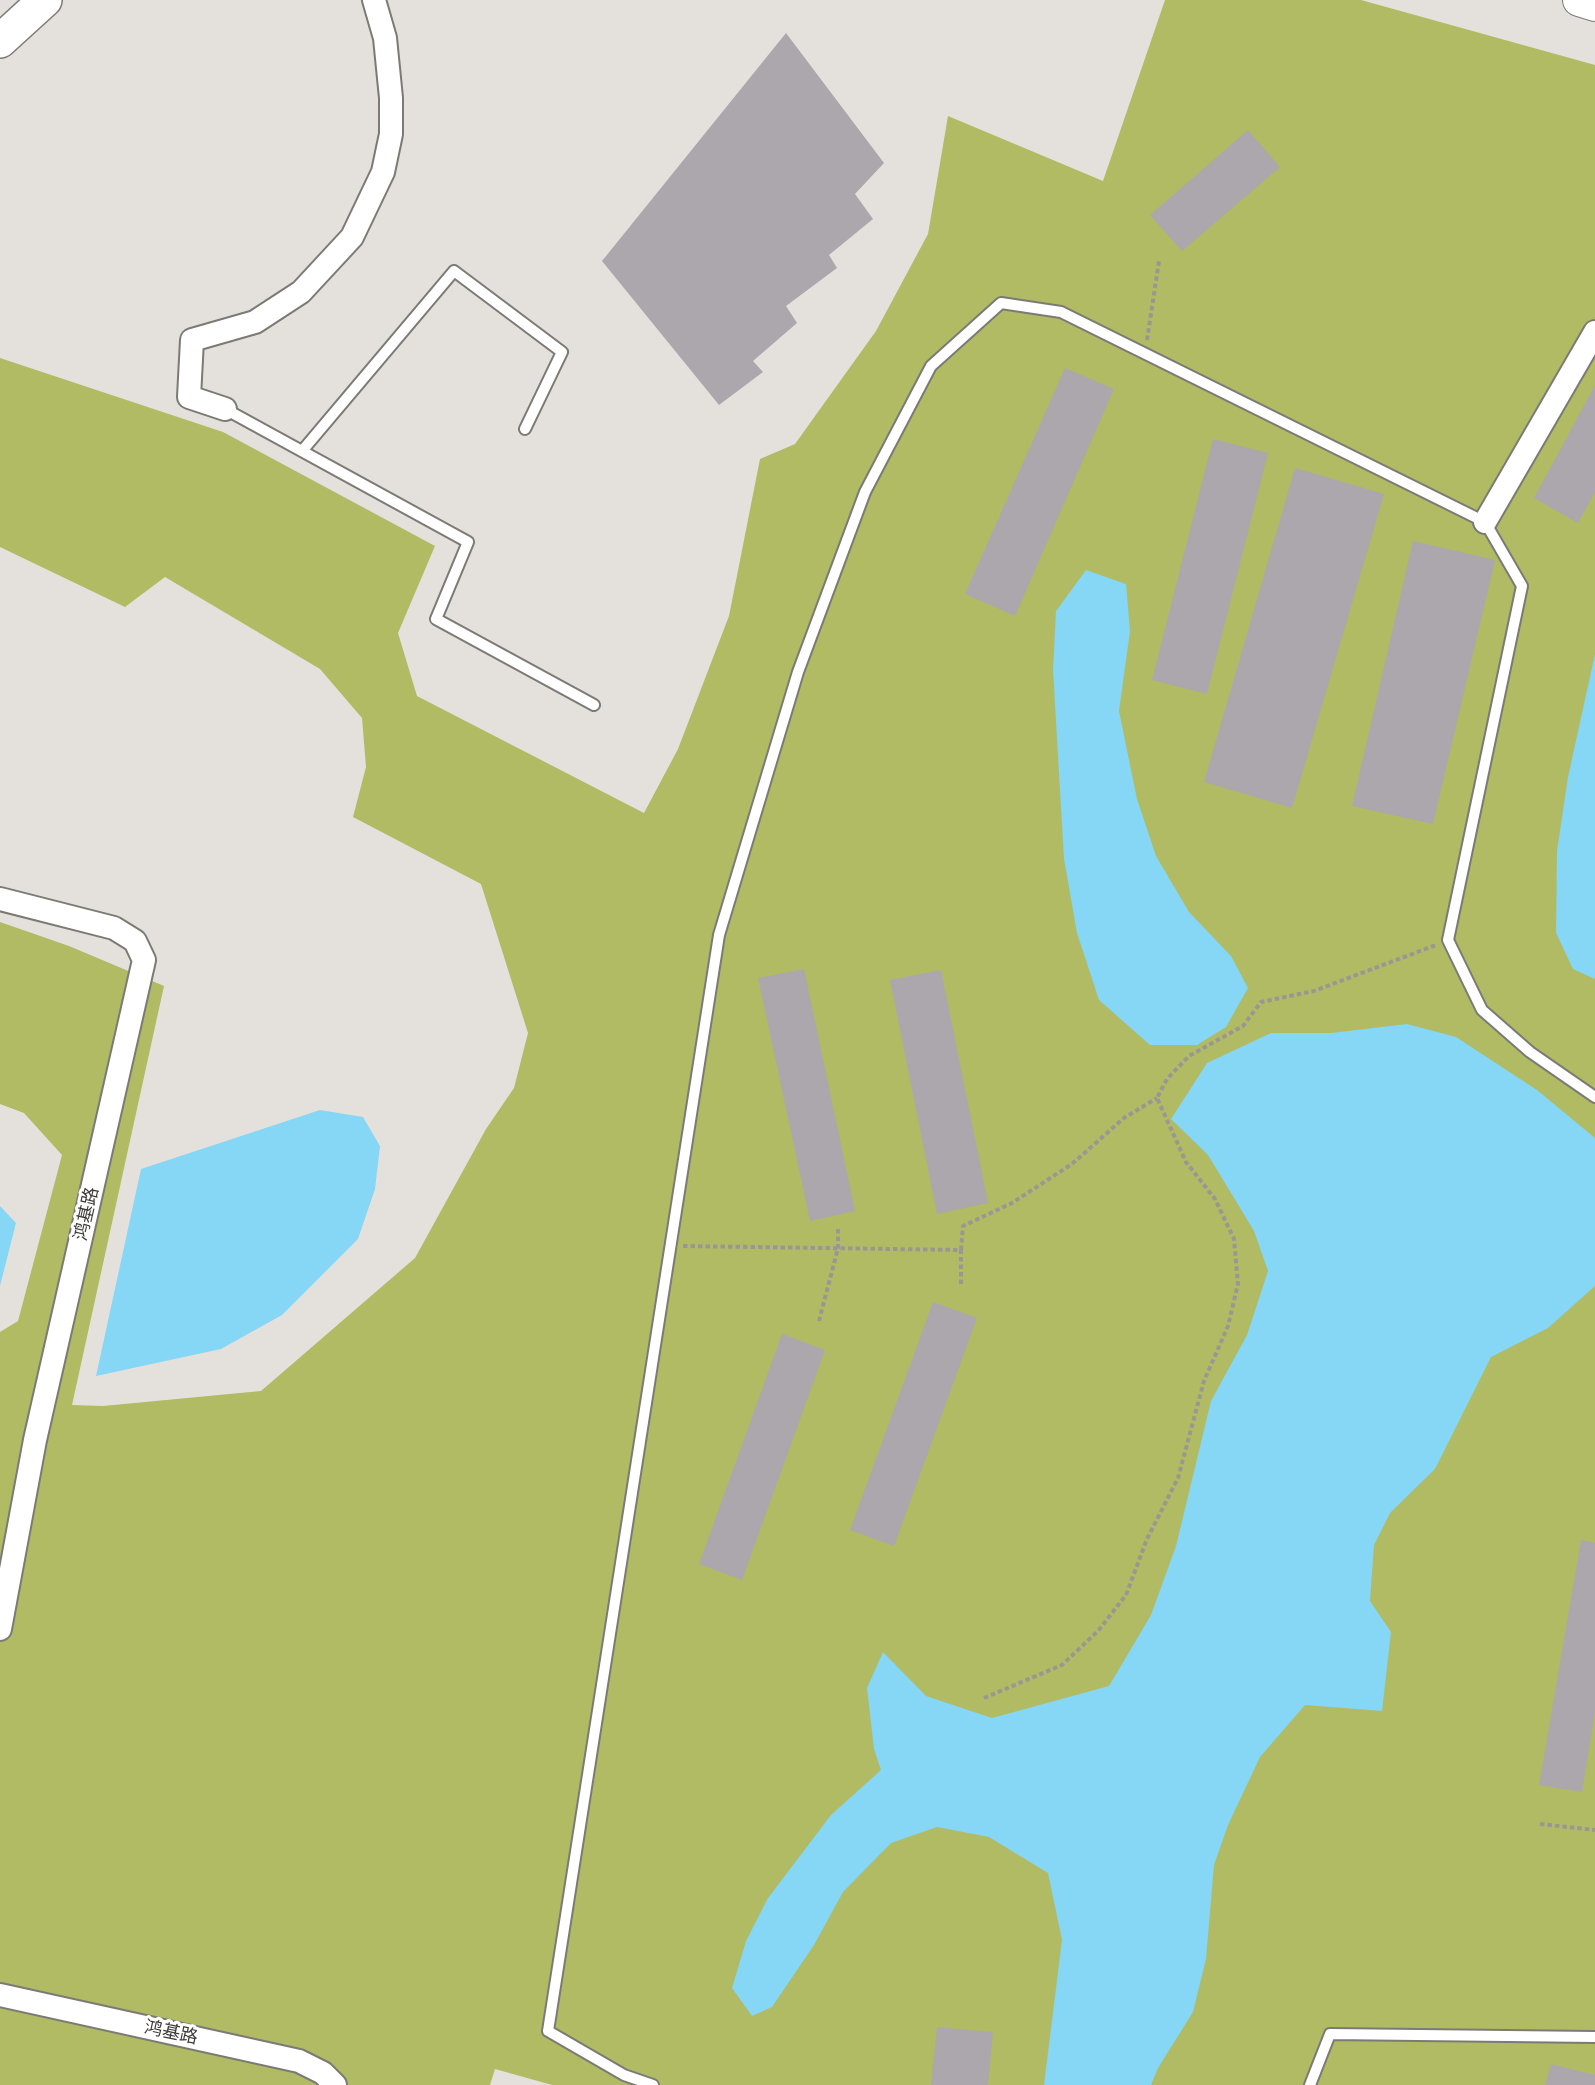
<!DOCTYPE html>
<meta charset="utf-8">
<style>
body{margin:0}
canvas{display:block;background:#e4e1dc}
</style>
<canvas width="1595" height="2085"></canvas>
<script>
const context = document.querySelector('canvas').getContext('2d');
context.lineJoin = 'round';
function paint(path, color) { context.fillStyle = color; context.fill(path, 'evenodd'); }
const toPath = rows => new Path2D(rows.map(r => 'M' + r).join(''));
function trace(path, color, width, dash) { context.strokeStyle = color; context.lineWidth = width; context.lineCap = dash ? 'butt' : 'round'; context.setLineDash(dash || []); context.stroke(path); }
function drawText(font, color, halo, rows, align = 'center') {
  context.font = font + ' Manrope,"Noto Sans SC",sans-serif'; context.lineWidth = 6; context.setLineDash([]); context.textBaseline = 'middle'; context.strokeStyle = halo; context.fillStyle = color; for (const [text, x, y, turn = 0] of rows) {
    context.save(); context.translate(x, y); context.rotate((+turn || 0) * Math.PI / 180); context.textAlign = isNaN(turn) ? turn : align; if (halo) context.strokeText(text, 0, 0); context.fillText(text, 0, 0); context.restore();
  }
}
paint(toPath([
 [1165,0,1361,0,1595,65,1595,2085,552,2085,495,2069,490,2085,0,2085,0,1332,18,1321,62,1155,24,1113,0,1104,0,922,69,946,164,986,72,1405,103,1406,261,1391,415,1258,486,1129,514,1088,528,1033,481,884,353,817,366,767,362,718,320,669,165,577,125,607,0,547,0,358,223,432,435,546,398,633,417,696,644,813,678,749,729,616,760,459,795,444,876,331,928,234,948,116,1103,181]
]), '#b0bb64');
paint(toPath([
 [1086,570,1126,584,1130,631,1119,711,1137,799,1156,856,1189,912,1231,956,1248,988,1226,1027,1197,1045,1150,1045,1099,1000,1077,933,1064,859,1053,670,1056,611],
 [1595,654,1595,979,1573,969,1556,933,1557,851,1568,777],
 [1407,1024,1456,1037,1537,1090,1595,1138,1595,1286,1548,1328,1491,1357,1435,1469,1390,1513,1374,1545,1370,1601,1391,1632,1382,1711,1305,1705,1260,1757,1228,1825,1214,1865,1206,1959,1193,2012,1158,2068,1151,2085,1044,2085,1062,1940,1048,1873,989,1837,937,1827,891,1843,843,1892,814,1945,772,2007,752,2016,732,1988,746,1941,768,1898,831,1815,881,1770,874,1749,867,1688,883,1652,926,1696,992,1718,1109,1686,1151,1615,1176,1546,1211,1401,1247,1335,1268,1271,1254,1231,1208,1155,1171,1119,1207,1063,1271,1033,1331,1033],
 [320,1110,363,1117,380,1146,375,1189,358,1239,282,1315,221,1349,96,1376,141,1169],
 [0,1206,16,1223,0,1286]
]), '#86d6f6');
paint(toPath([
 [786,33,884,163,855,194,873,219,829,255,837,268,786,306,797,323,753,361,763,372,719,405,602,261],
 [1248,130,1280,167,1182,251,1150,215],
 [1065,368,1114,389,1015,616,965,594],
 [1595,385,1595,492,1578,523,1534,498],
 [1213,439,1268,453,1207,694,1152,680],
 [1295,468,1384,494,1292,808,1204,782],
 [1413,541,1495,560,1433,824,1352,806],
 [804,969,855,1211,810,1221,758,978],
 [941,970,988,1203,937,1214,890,980],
 [933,1302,977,1318,894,1546,850,1530],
 [782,1334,825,1350,742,1580,699,1564],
 [1581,1540,1595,1543,1595,1712,1582,1792,1539,1785],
 [937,2027,993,2032,988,2085,931,2085],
 [1551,2064,1595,2075,1595,2085,1545,2085]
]), '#aca7ac');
const lane = toPath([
 [225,409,468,542,436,619,594,705],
 [302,451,454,271,562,352,525,429],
 [653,2085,624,2075,548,2031,719,935,798,672,865,492,931,366,1001,303,1061,312,1485,522,1522,586,1448,940,1482,1010,1530,1052,1595,1097],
 [1310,2085,1330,2034,1595,2037]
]);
const street = toPath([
 [225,409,189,397,192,340,255,322,301,292,352,237,383,172,391,134,391,98,385,38,374,0],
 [1485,522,1595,332],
 [0,899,114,928,135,941,144,960,35,1440,0,1629],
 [0,1995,299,2061,323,2073,335,2085]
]);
const secondary = toPath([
 [1579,0,1595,5]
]);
const highway = toPath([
 [0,41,45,0]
]);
trace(lane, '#7d7a75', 14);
trace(street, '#7d7a75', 26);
trace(secondary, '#7d7a75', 34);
trace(highway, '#7d7a75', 36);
trace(toPath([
 [1147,340,1159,261],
 [683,1246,961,1250,961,1284],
 [961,1250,963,1226,1012,1203,1072,1164,1124,1118,1157,1098],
 [819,1321,838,1248,838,1229],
 [984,1698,1062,1665,1098,1631,1126,1595,1147,1539,1178,1478,1204,1381,1228,1326,1238,1284,1234,1239,1215,1199,1186,1162,1157,1098,1167,1079,1189,1056,1243,1026,1261,1002,1314,991,1436,945],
 [1540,1824,1595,1830]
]), '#9a9793', 4, [4.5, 3]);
trace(lane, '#fff', 10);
trace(street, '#fff', 22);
trace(secondary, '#fff', 32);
trace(highway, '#fff', 33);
drawText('18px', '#3d3b39', '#fff', [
 ["鸿基路",87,1214,-77],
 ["鸿基路",171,2033,12]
]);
</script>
